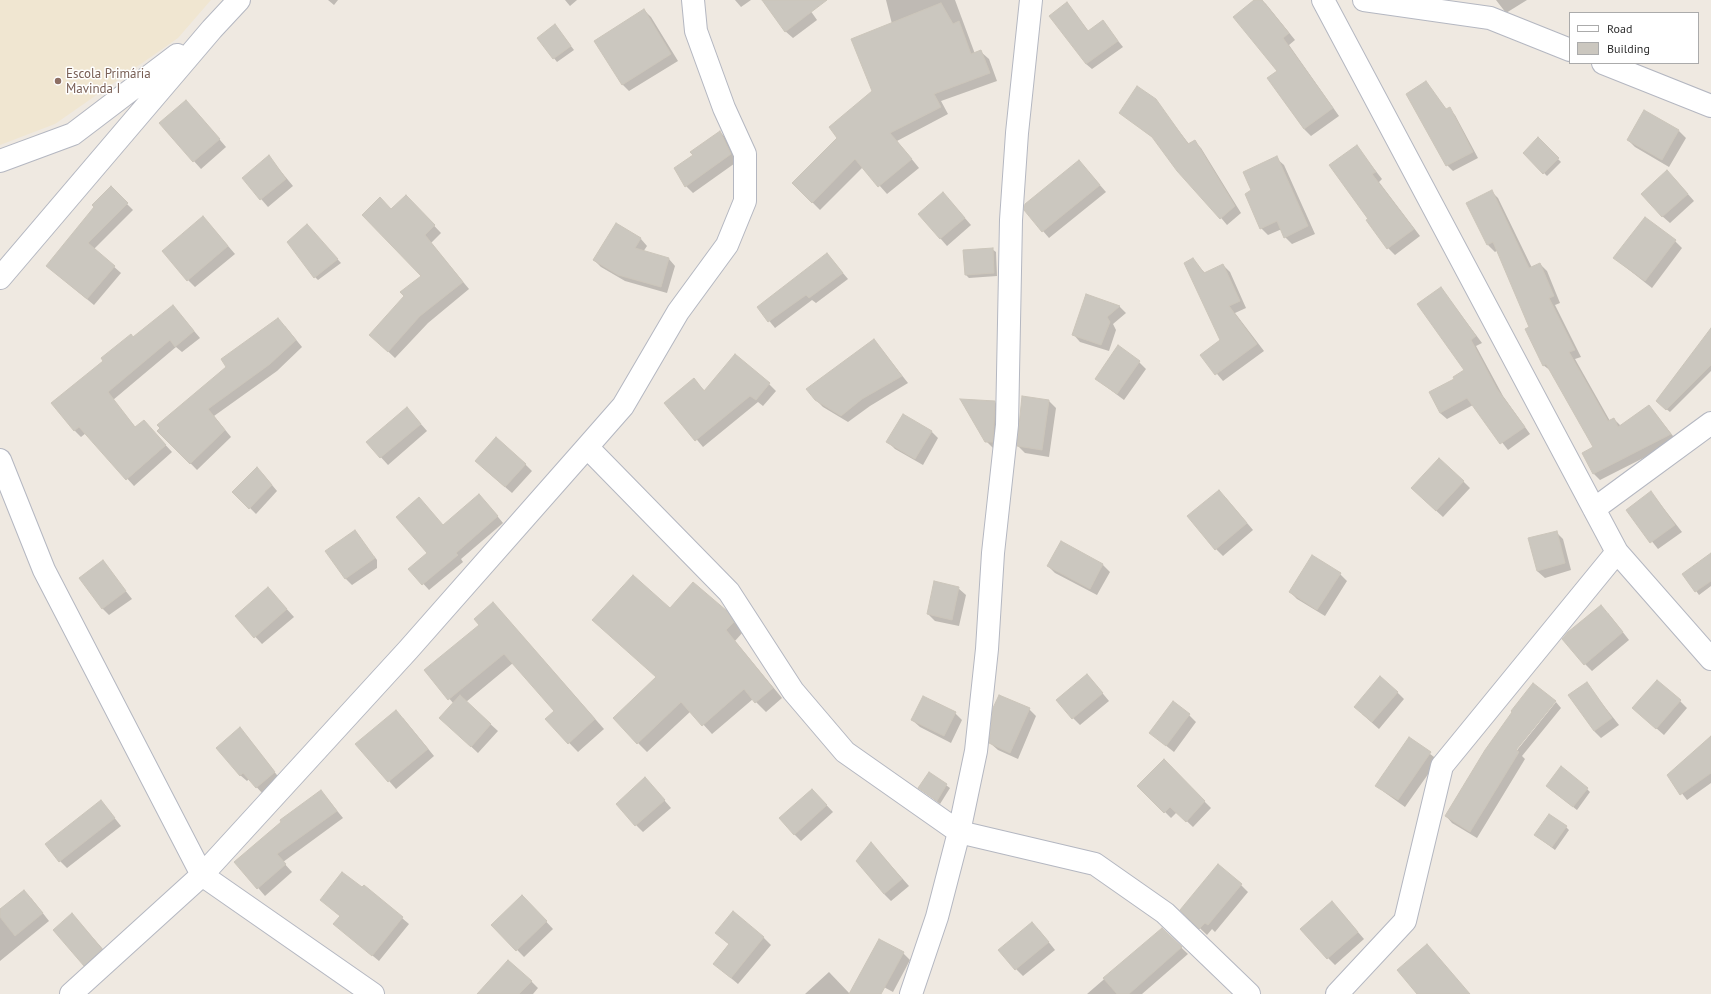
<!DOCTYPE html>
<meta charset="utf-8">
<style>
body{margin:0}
#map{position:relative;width:1711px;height:994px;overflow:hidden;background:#efe9e1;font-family:"PT Sans",sans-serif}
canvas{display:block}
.legend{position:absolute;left:1569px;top:12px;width:130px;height:52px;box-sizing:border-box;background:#fff;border:1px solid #ababab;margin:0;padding:5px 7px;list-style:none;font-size:12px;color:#2e2e2e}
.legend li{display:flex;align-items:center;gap:8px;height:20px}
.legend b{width:20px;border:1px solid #ababab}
</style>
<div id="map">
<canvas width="1711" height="994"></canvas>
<ul class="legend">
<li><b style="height:5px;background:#fff"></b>Road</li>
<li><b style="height:11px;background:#cbc7bf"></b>Building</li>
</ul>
</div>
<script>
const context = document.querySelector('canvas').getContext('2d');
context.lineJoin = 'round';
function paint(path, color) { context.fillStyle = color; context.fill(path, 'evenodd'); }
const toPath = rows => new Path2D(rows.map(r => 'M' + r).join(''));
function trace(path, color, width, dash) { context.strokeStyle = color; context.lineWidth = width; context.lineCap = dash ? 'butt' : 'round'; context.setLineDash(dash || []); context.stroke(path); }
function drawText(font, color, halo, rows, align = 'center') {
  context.font = font + ' "PT Sans",sans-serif'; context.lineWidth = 3; context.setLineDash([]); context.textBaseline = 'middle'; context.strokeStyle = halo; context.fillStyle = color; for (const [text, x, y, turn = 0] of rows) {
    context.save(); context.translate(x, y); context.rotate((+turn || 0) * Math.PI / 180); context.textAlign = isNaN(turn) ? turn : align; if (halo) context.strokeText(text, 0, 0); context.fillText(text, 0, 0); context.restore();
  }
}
paint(toPath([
 [0,0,211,0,178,38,55,124,0,145]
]), '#f0e6d1');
paint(toPath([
 [328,0,338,0,334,5],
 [565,0,577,0,570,6],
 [735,0,751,0,741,7],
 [767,0,803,0,817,20,793,38,785,31],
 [886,0,955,0,975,54,981,52,989,59,997,81,941,101,948,114,897,141,919,168,887,194,863,167,820,210,793,183,838,138,873,92,892,24],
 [1256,0,1261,0,1266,4,1295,40,1289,45,1339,116,1311,136,1304,129,1268,78,1278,71],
 [1496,0,1527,0,1506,13],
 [1067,3,1089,32,1103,22,1123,47,1092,69,1086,64],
 [644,10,651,17,678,61,629,91,622,84],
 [558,29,574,50,557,62,538,38],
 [1425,82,1447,110,1449,109,1455,115,1478,158,1453,171,1447,165],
 [1155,100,1189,144,1195,142,1201,148,1241,213,1227,225,1156,140,1120,113],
 [193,108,226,147,201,169,160,123],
 [1679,131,1686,138,1669,167,1635,147,1628,140],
 [720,132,727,139,738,161,693,193,686,186,694,155],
 [1538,139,1561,162,1547,176,1524,153],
 [1357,147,1382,179,1379,182,1420,236,1395,255,1388,248,1369,219],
 [269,157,293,186,268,207,243,178],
 [1276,158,1284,165,1315,234,1292,244,1285,237,1282,229,1268,235,1261,228,1253,191],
 [1085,168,1106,192,1049,238,1025,210],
 [1674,178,1694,201,1670,223,1662,216],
 [111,188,133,210,94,249,121,273,94,305,54,272],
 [1491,191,1498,198,1532,268,1540,264,1547,271,1560,303,1555,305,1581,357,1575,359,1610,421,1614,419,1621,426,1649,406,1677,441,1600,480,1593,473,1595,448,1551,371,1543,365,1530,327,1498,250,1495,252,1488,245,1467,204],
 [406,196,441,233,431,243,469,289,428,323,395,358,377,341,422,276,391,210],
 [950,201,971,225,947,246,940,238],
 [616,224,641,239,647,246,643,252,669,259,675,266,667,293,625,281,601,267,594,260],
 [210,225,235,254,195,287,188,280],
 [310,229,341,263,318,280,315,277],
 [1675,241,1682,248,1652,288,1614,258],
 [992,249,996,252,997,276,969,278,966,275],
 [827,254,848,279,816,303,812,300,775,328,758,307],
 [1192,259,1205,273,1223,265,1230,272,1246,308,1235,313,1264,351,1223,381,1201,355,1221,341],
 [1441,288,1482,343,1476,346,1503,396,1530,434,1508,450,1473,405,1447,419,1440,413,1456,380,1465,371],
 [1119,306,1126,313,1113,324,1116,330,1109,351,1080,342,1073,334],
 [179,313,200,338,182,352,176,347,113,400,136,428,150,428,172,452,134,486,86,433,81,437,75,431,53,403],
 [285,326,302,347,277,371,214,416,231,437,197,470,159,431],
 [874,340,908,383,870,406,848,422,823,407,816,400],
 [1711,353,1711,371,1670,412,1660,404],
 [1139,362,1146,369,1124,400,1096,379],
 [694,380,705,391,769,384,776,391,763,406,758,402,703,447,666,403],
 [1049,401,1056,408,1049,457,1025,453,1018,446],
 [995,402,1002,410,994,449,986,441],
 [414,416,427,431,388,465,367,442],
 [931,431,938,438,923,465,895,449,888,442],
 [525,464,532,471,512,493,483,468],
 [263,474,277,491,256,514,234,492],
 [1463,481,1470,488,1443,517,1419,495],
 [1651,492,1682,532,1658,549,1627,510],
 [1226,498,1253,530,1223,556,1216,549],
 [485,501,503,523,461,559,463,562,429,590,410,569,428,553,443,526],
 [355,531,361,538,359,538,373,557,374,556,377,560,377,568,352,585,345,578],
 [1556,532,1563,539,1571,570,1545,578,1537,571],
 [1061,542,1103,565,1110,572,1097,595,1055,573,1048,566],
 [1711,558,1711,586,1699,595,1684,574],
 [103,562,132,599,109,615,102,608],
 [1340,574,1347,581,1325,616,1297,599,1290,592],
 [958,588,966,595,959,626,935,621,928,614],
 [275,596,294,617,262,644,236,616],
 [493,603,604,729,578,752,546,719,555,711,513,663,466,702,498,731,478,753,448,725,454,704,425,671,480,625],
 [670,609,726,612,743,632,735,641,782,698,766,712,753,699,712,734,691,711,647,752,638,743,657,678],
 [1608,613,1629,640,1592,671,1585,664],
 [1094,683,1109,701,1080,725,1073,718],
 [1586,683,1619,725,1601,738,1594,731],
 [1397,692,1404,699,1379,729,1362,714],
 [1680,701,1687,708,1664,735,1633,708],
 [1556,702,1561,708,1522,756,1525,759,1477,838,1452,823,1446,816,1512,753,1514,754],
 [1029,709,1036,716,1018,759,998,750,990,743],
 [955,713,962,720,951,743,920,727,912,720],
 [1189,715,1196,722,1174,752,1150,733],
 [403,718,434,756,396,789,357,744],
 [246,735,280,779,263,794,249,779,247,781,240,775],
 [1409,738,1438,760,1405,807,1384,792,1377,785],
 [1711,738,1711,783,1687,800,1668,775],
 [1164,761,1211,808,1193,827,1177,812,1171,818,1139,786],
 [929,773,950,788,940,804,923,791],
 [652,786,671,808,643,832,636,825],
 [1550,789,1587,789,1590,792,1577,810],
 [321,791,343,818,283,862,292,872,265,896,236,862],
 [819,797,833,812,801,841,794,834],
 [101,801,121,826,67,868,60,861],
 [1566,827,1569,830,1555,850,1535,835],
 [871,843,909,886,891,901,884,894],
 [1241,885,1248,892,1215,932,1212,929,1207,935,1181,910],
 [31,898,49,921,0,961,0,912],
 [322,900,402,918,409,924,379,961,334,924,340,916],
 [530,904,553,929,524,957,493,925],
 [1339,910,1364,939,1335,965,1328,958],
 [79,922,109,956,91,972,84,965],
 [1162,929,1188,954,1142,994,1087,994],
 [1039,930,1055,950,1023,976,1016,969],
 [764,938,771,945,738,984,714,964,729,944,724,940],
 [903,953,910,960,893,992,869,979],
 [829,972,850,994,805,994],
 [531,981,538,988,533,994,478,994]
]), '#0003');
const building = toPath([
 [762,0,827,0,785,32,762,0],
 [1254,0,1262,0,1289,33,1283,38,1333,108,1304,129,1267,78,1277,71,1233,17,1254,0],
 [1067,2,1088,31,1103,20,1118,41,1086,64,1049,16,1067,2],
 [941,3,953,24,959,21,971,54,981,50,990,73,934,94,941,107,890,133,912,159,878,187,855,159,812,203,792,183,837,138,829,127,872,91,851,39,941,3],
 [644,9,671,54,622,85,594,41,644,9],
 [555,24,571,46,553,59,537,38,555,24],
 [1426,81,1446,109,1450,107,1473,152,1446,166,1406,94,1426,81],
 [1137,86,1156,99,1188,144,1195,140,1235,206,1220,219,1177,171,1152,137,1119,113,1137,86],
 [186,100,220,139,193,162,159,123,186,100],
 [1644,110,1679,130,1662,160,1627,140,1644,110],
 [720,131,731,154,685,187,674,168,693,155,690,152,720,131],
 [1538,137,1559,158,1543,174,1523,153,1538,137],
 [1357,145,1376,172,1372,174,1414,229,1387,249,1366,220,1368,219,1329,165,1357,145],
 [269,155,286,179,260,200,242,178,269,155],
 [1277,156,1308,226,1284,238,1277,221,1260,229,1245,194,1251,190,1243,172,1277,156],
 [1079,160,1100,185,1042,232,1024,210,1025,204,1079,160],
 [1667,170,1688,194,1662,217,1641,194,1667,170],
 [111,186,128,203,88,243,115,266,87,299,46,266,94,207,92,205,111,186],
 [1492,190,1529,268,1540,263,1554,296,1549,298,1575,350,1569,352,1608,421,1614,418,1618,427,1649,405,1671,434,1593,474,1582,453,1593,447,1546,364,1543,366,1525,329,1529,327,1493,242,1487,245,1466,203,1492,190],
 [943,192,965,218,940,239,918,214,943,192],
 [406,195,435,225,425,235,463,282,420,316,388,352,369,335,404,296,400,292,421,276,362,215,380,197,391,209,406,195],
 [203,216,228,246,187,281,162,251,203,216],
 [1645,217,1676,240,1645,281,1613,258,1645,217],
 [616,223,641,238,635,248,669,258,661,287,618,275,593,260,616,223],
 [307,224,338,259,314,278,287,242,307,224],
 [993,248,994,273,965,275,963,250,993,248],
 [827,253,843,273,809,298,806,295,768,322,757,307,827,253],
 [1193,258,1204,273,1223,264,1240,301,1229,306,1257,344,1215,375,1200,355,1220,340,1184,263,1193,258],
 [1441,287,1476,336,1471,340,1497,389,1525,427,1500,444,1467,398,1440,413,1429,392,1454,379,1453,377,1464,370,1417,304,1441,287],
 [1086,294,1120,306,1107,317,1110,322,1101,345,1072,335,1086,294],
 [173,305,194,331,175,347,170,340,108,392,135,427,144,420,166,445,126,480,79,427,74,431,51,403,103,361,101,358,131,334,133,337,173,305],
 [278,318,296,340,270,364,208,409,225,430,190,464,157,431,160,428,157,425,226,367,221,359,278,318],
 [1711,328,1711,365,1666,410,1656,401,1711,328],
 [874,339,902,376,862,399,841,416,815,400,806,389,874,339],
 [1118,345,1140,361,1117,394,1095,379,1118,345],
 [735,354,770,383,756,400,750,396,695,441,664,403,694,378,704,391,735,354],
 [1022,396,1049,400,1042,450,1017,446,1022,396],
 [960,399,995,401,993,442,985,442,960,399],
 [407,407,421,424,380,458,366,442,407,407],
 [903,414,932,431,915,459,886,442,903,414],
 [496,437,526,464,505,487,475,461,496,437],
 [1439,458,1464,481,1436,511,1411,488,1439,458],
 [257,467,272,485,249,509,232,492,257,467],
 [1219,490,1247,523,1215,550,1187,516,1219,490],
 [1651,491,1675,525,1650,543,1626,510,1651,491],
 [479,494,498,516,456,553,458,555,422,585,408,569,427,553,396,517,419,497,443,525,479,494],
 [355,530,375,558,345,579,325,551,355,530],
 [1557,531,1565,563,1537,571,1528,538,1557,531],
 [1061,541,1103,564,1090,589,1047,566,1061,541],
 [1711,553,1711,581,1695,592,1682,574,1711,553],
 [1312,555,1341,573,1317,610,1289,592,1312,555],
 [103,560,126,591,102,609,79,578,103,560],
 [633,575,670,608,693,582,727,611,734,622,726,630,773,688,755,703,744,689,702,726,681,702,637,744,613,718,656,677,592,620,633,575],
 [934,581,959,587,952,620,927,614,934,581],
 [268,587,287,609,254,638,235,616,268,587],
 [493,602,595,719,568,744,545,719,554,711,504,654,448,700,424,670,479,625,474,619,493,602],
 [1601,605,1623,632,1584,665,1562,639,1568,632,1601,605],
 [1087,674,1103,693,1072,719,1056,700,1087,674],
 [1380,676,1398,692,1372,722,1354,707,1380,676],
 [1657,680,1681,700,1656,729,1632,708,1657,680],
 [1587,682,1612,718,1594,731,1568,695,1587,682],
 [1533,683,1556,701,1516,750,1519,752,1470,832,1445,816,1485,750,1512,712,1511,711,1533,683],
 [460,695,491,724,471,747,439,718,460,695],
 [999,695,1030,708,1010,753,989,743,993,708,999,695],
 [923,696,956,712,944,736,911,720,923,696],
 [1173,701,1190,714,1166,746,1149,733,1173,701],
 [396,710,428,749,388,782,355,744,396,710],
 [240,727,275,772,256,788,243,773,240,776,216,748,240,727],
 [1711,736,1711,773,1680,795,1667,775,1711,736],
 [1409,737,1431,752,1398,800,1375,786,1409,737],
 [1164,759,1205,801,1186,822,1170,807,1164,813,1137,786,1164,759],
 [1561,766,1588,788,1573,807,1546,786,1561,766],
 [929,772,947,784,937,801,918,788,929,772],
 [645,777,665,800,635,826,616,804,645,777],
 [812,789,827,805,794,835,779,818,812,789],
 [321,790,337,811,277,854,286,864,257,889,234,862,281,822,280,820,321,790],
 [101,800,115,818,59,862,45,844,101,800],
 [1549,814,1567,826,1552,847,1534,835,1549,814],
 [871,842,902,879,884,894,856,861,871,842],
 [1218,864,1242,884,1208,925,1205,923,1199,929,1180,910,1218,864],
 [342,872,362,887,364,885,403,917,372,956,333,924,340,916,320,900,342,872],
 [24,890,43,913,15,936,0,917,0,909,24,890],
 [522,895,547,921,516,951,491,925,522,895],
 [1332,901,1358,932,1327,959,1300,929,1332,901],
 [733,911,764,937,731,978,713,964,729,944,715,933,733,911],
 [72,913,102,949,84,966,53,930,72,913],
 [1032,922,1049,942,1015,970,998,950,1032,922],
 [1162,928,1182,947,1129,994,1117,994,1103,978,1162,928],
 [879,939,904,952,881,994,849,994,879,939],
 [1427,944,1470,994,1417,994,1397,970,1427,944],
 [508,960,532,981,519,994,477,994,508,960]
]);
paint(building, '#cbc7bf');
trace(building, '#cbc5ba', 1);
const minor = toPath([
 [693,0,696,31,724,108,745,154,745,201,727,245,678,312,623,406,587,447,729,592,793,691,845,752,959,832,1095,864,1165,913,1249,994],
 [1323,0,1617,552,1711,659],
 [1364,0,1490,18,1570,50],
 [1603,63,1711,106],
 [0,161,73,134,177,55],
 [0,278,212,29,239,0],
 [0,460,44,570,202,875,373,994],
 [1594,509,1711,423],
 [71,994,202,875,408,650,587,447],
 [911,994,937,917,959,832,976,751,987,649,993,553,1007,425,1011,220,1017,133,1031,0],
 [1337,994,1405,921,1442,766,1617,552]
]);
trace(minor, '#b4b7c1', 24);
trace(minor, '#fff', 22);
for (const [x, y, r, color] of [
 [58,81,4,"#8d6e63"]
]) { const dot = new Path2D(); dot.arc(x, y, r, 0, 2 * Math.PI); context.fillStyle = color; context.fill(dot); trace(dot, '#fff', 1.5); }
drawText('13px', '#785e54', '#fff', [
 ["Escola Primária",66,74],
 ["Mavinda I",66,89]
], 'left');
</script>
